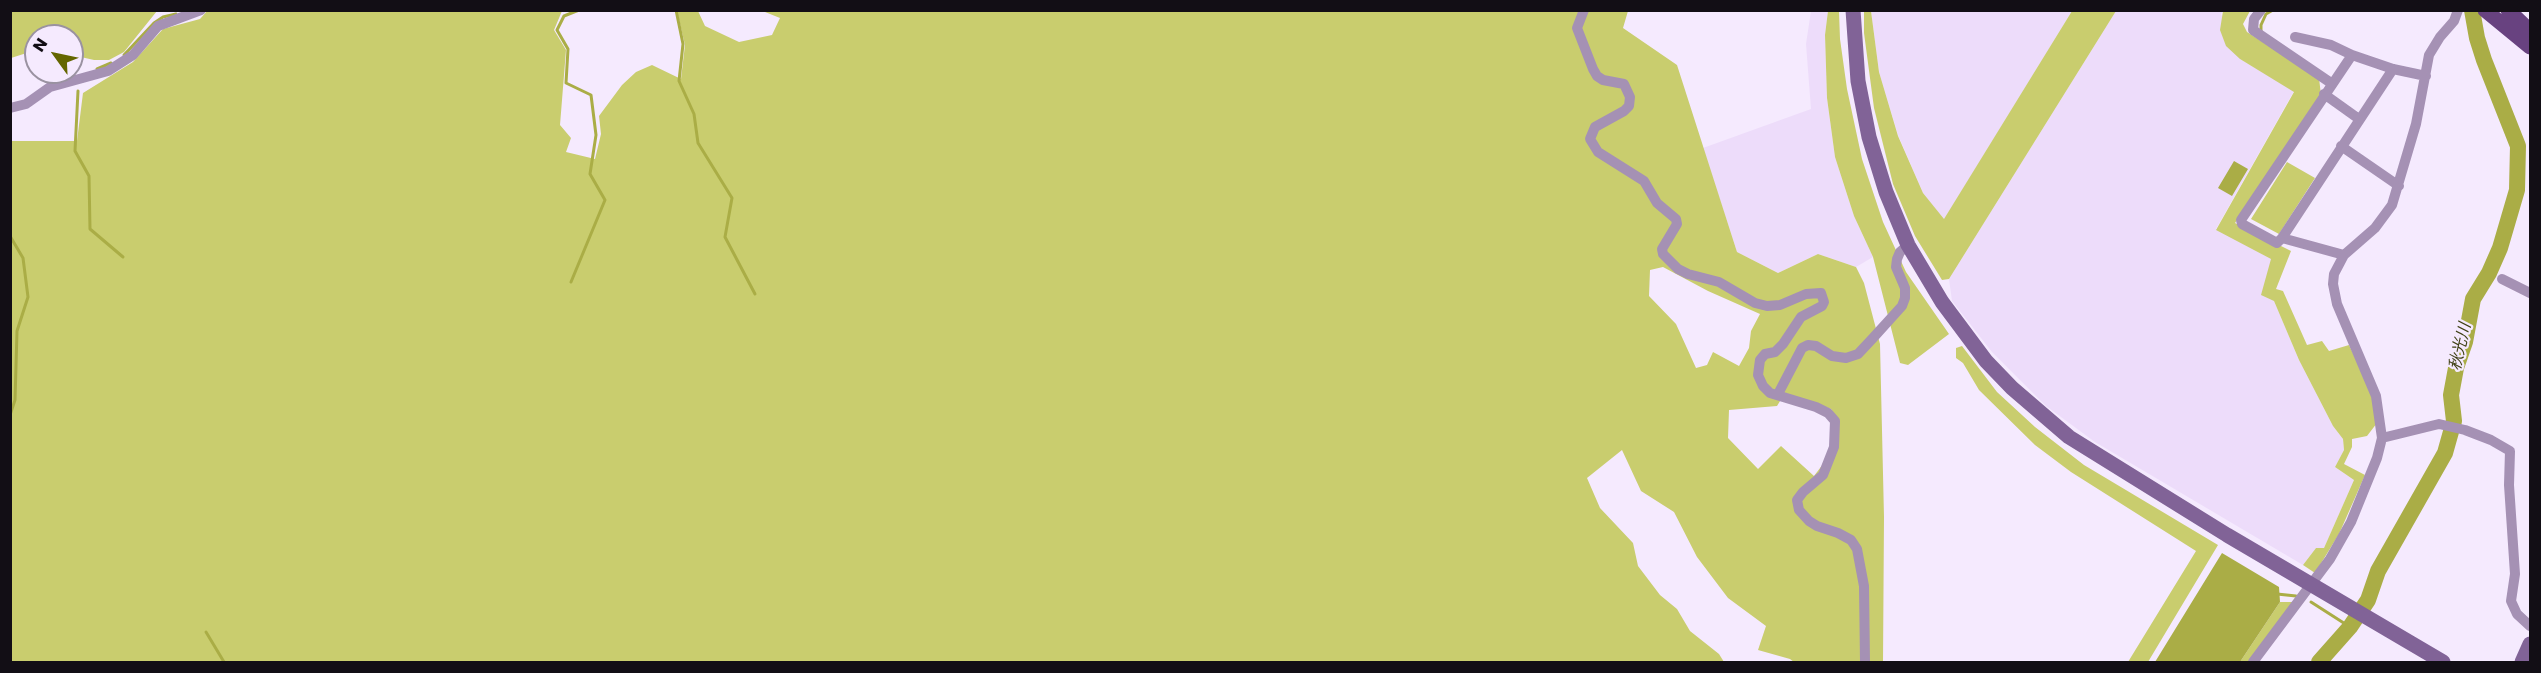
<!DOCTYPE html>
<meta charset="utf-8">
<style>
body{margin:0}
#map{position:relative;width:2541px;height:673px;overflow:hidden;background:#f5eafe;font-family:Poppins,sans-serif}
canvas{display:block}
.frame{position:absolute;inset:0;border:12px solid #120e15;pointer-events:none}
.north{position:absolute;left:24px;top:24px;width:60px;height:60px;box-sizing:border-box;background:#f5eafe;border:2px solid #9a92a1;border-radius:50%;rotate:303deg;font-size:16px;font-weight:700;line-height:24px;text-align:center;color:#120e15}
.north::after{content:'';display:block;margin:auto;width:21px;height:27px;background:#646600;clip-path:polygon(50% 0,100% 100%,50% 72%,0 100%)}
</style>
<div id="map">
<canvas width="2541" height="673"></canvas>
<div class="frame"></div>
<div class="north">N</div>
</div>
<script>
const context = document.querySelector('canvas').getContext('2d');
context.lineJoin = 'round';
function paint(path, color) { context.fillStyle = color; context.fill(path, 'evenodd'); }
const toPath = rows => new Path2D(rows.map(r => 'M' + r).join(''));
function trace(path, color, width, dash) { context.strokeStyle = color; context.lineWidth = width; context.lineCap = dash ? 'butt' : 'round'; context.setLineDash(dash || []); context.stroke(path); }
function drawText(font, color, halo, rows, align = 'center') {
  context.font = font + ' Poppins,"Noto Sans JP",sans-serif'; context.lineWidth = 4.5; context.setLineDash([]); context.textBaseline = 'middle'; context.strokeStyle = halo; context.fillStyle = color; for (const [text, x, y, turn = 0] of rows) {
    context.save(); context.translate(x, y); context.rotate((+turn || 0) * Math.PI / 180); context.textAlign = isNaN(turn) ? turn : align; if (halo) context.strokeText(text, 0, 0); context.fillText(text, 0, 0); context.restore();
  }
}
paint(toPath([
 [1811,11,1828,11,1825,35,1827,98,1835,157,1854,216,1873,257,1856,267,1818,254,1778,273,1737,252,1703,148,1811,109,1806,44],
 [1871,11,2072,11,1944,220,1923,193,1898,135,1879,72],
 [2116,11,2223,11,2221,14,2240,59,2294,91,2216,229,2271,259,2274,301,2299,360,2333,426,2343,439,2344,450,2335,467,2354,480,2324,548,2316,548,2303,565,2095,442,2046,406,1992,352,1952,301,1949,279]
]), '#eddcfa');
paint(toPath([
 [11,10,157,10,157,11,124,52,109,60,94,60,72,55,72,36,36,36,36,50,11,58],
 [760,10,1628,11,1623,28,1677,65,1737,252,1778,273,1818,254,1856,267,1864,283,1880,344,1884,517,1883,662,1794,662,1790,659,1758,650,1766,626,1728,598,1697,557,1674,512,1641,491,1622,450,1587,478,1600,508,1633,543,1638,566,1660,595,1677,609,1690,631,1719,654,1724,662,11,662,10,141,77,141,83,93,133,62,163,29,200,19,207,11,562,11,554,30,566,50,560,125,571,138,566,152,595,159,601,134,599,116,622,85,636,72,652,65,681,79,685,45,677,11,698,11,705,26,739,42,772,35,780,18],
 [1663,267,1708,291,1760,314,1751,331,1749,348,1739,366,1713,352,1707,365,1696,368,1676,324,1649,296,1650,270],
 [1785,393,1831,409,1838,420,1836,447,1814,476,1781,446,1758,469,1728,438,1729,410,1777,406],
 [1828,11,1839,11,1840,39,1847,89,1862,159,1883,222,1906,272,1949,334,1908,365,1900,363,1873,257,1854,216,1835,157,1827,98,1825,35],
 [1864,11,1871,11,1879,72,1898,136,1923,193,1944,219,2072,11,2116,11,1949,279,1942,280,1915,236,1893,184,1874,108,1864,33],
 [2223,11,2250,11,2243,24,2247,32,2319,78,2321,95,2235,223,2291,251,2276,289,2283,291,2307,345,2322,341,2329,351,2349,345,2372,394,2377,423,2367,436,2352,439,2352,447,2344,464,2365,475,2339,534,2315,573,2303,565,2316,548,2324,548,2354,480,2335,467,2344,450,2343,439,2333,426,2299,360,2274,301,2261,295,2271,259,2216,230,2294,92,2240,59,2226,46,2220,30],
 [2287,162,2315,178,2279,234,2251,219],
 [1962,346,1997,392,2035,427,2084,465,2218,545,2148,662,2128,662,2196,551,2071,472,2035,445,1979,390,1963,363,1956,358,1956,348],
 [2280,602,2294,602,2249,662,2240,662]
]), '#c9cd6e');
paint(toPath([
 [2234,161,2248,169,2232,196,2218,188],
 [2222,553,2279,587,2280,602,2240,662,2155,662]
]), '#aaad46');
trace(toPath([
 [676,10,683,44,679,81,694,114,698,143,732,198,725,237,755,294],
 [2261,31,2261,25,2266,14,2273,10],
 [124,55,154,23,163,17,176,14],
 [97,69,111,63],
 [78,91,75,151,89,176,90,229,123,257],
 [10,236,23,258,28,297,17,331,15,400,10,415],
 [571,282,605,200,590,174,596,135,591,95,566,83,568,49,557,30,564,16,579,10],
 [2277,594,2296,596],
 [2311,602,2350,627],
 [206,632,224,662]
]), '#aaad46', 3);
trace(toPath([
 [2319,662,2350,627,2368,600,2378,571,2445,453,2454,421,2451,395,2456,368,2465,342,2473,299,2489,273,2500,248,2517,190,2518,146,2484,60,2477,38,2472,10]
]), '#aaad46', 16);
trace(toPath([
 [1584,10,1577,28,1593,69,1597,76,1603,80,1624,84,1630,97,1629,106,1624,111,1595,127,1590,139,1598,152,1644,181,1657,203,1676,219,1677,224,1662,249,1663,254,1678,269,1688,274,1719,282,1755,303,1767,306,1780,305,1806,294,1821,293,1824,302,1822,306,1801,317,1783,344,1775,352,1765,354,1760,360,1758,375,1763,386,1770,393,1816,407,1828,413,1835,421,1834,447,1823,475,1803,492,1797,500,1799,510,1809,521,1817,526,1838,533,1851,540,1857,549,1864,586,1865,662],
 [2261,10,2254,19,2253,30,2331,83],
 [2295,37,2331,45,2352,55],
 [2393,69,2282,238,2277,243,2242,224,2241,220,2352,55,2393,69,2426,76],
 [2324,94,2359,119],
 [10,108,26,104,50,87,108,71,133,55,158,26,201,10],
 [2341,146,2399,186],
 [2282,238,2344,255],
 [2502,279,2530,293],
 [1778,394,1802,348,1808,345,1816,346,1832,356,1846,358,1858,354,1873,338,1902,306,1905,298,1905,288,1896,267,1897,259,1900,252,1908,245],
 [2382,438,2439,424,2465,430,2491,440,2510,451,2509,485,2515,574,2511,601,2517,614,2530,626],
 [2253,662,2330,559,2351,522,2377,458,2382,438,2376,396,2337,304,2333,284,2334,274,2344,255,2375,228,2392,205,2416,124,2429,55,2440,37,2454,21,2458,10]
]), '#a591b4', 10);
trace(toPath([
 [1853,10,1858,81,1869,137,1886,192,1908,245,1942,302,1986,361,2012,388,2069,437,2227,535,2443,662],
 [2522,662,2530,644]
]), '#816397', 15);
trace(toPath([
 [2485,10,2530,47],
 [2508,10,2530,31]
]), '#684280', 15);
drawText('italic 16px', '#3f4015', '#f5eafe', [
 ["秋光川",2461,347,-77]
]);
</script>
